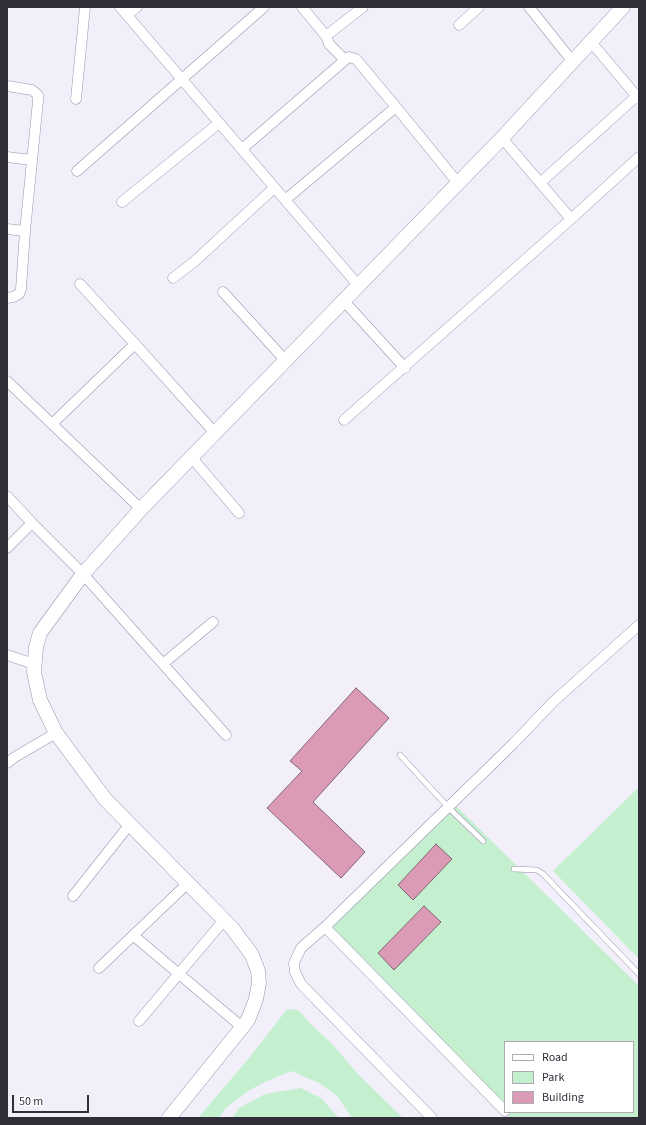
<!DOCTYPE html>
<style>
body{margin:0}
#map{position:relative;width:646px;height:1125px;overflow:hidden;background:#f2effb;font-family:"Source Sans 3",sans-serif}
canvas{display:block}
.frame{position:absolute;inset:0;border:8px solid #312e39;pointer-events:none}
.legend{position:absolute;left:504px;top:1041px;width:130px;height:72px;box-sizing:border-box;background:#fff;border:1px solid #adabb0;margin:0;padding:5px 7px;list-style:none;font-size:12px;color:#312e39}
.legend li{display:flex;align-items:center;gap:8px;height:20px}
.legend b{width:20px;border:1px solid #adabb0}
.scale{position:absolute;left:12px;top:1095px;width:77px;height:18px;box-sizing:border-box;border:2px solid #312e39;border-top:0;padding-left:5px;font-size:12px;line-height:14px;white-space:nowrap;color:#312e39;-webkit-text-stroke:3px #fff;paint-order:stroke}
</style>
<div id="map">
<canvas width="646" height="1125"></canvas>
<div class="frame"></div>
<ul class="legend">
<li><b style="height:5px;background:#fff"></b>Road</li>
<li><b style="height:11px;background:#c5f0d0"></b>Park</li>
<li><b style="height:11px;background:#db9bb7"></b>Building</li>
</ul>
<div class="scale">50 m</div>
</div>
<script>
const context = document.querySelector('canvas').getContext('2d');
context.lineJoin = 'round';
function paint(path, color) { context.fillStyle = color; context.fill(path, 'evenodd'); }
const toPath = rows => new Path2D(rows.map(r => 'M' + r).join(''));
function trace(path, color, width, dash) { context.strokeStyle = color; context.lineWidth = width; context.lineCap = dash ? 'butt' : 'round'; context.setLineDash(dash || []); context.stroke(path); }
paint(toPath([
 [639,787,639,959,553,871],
 [453,803,639,986,639,1118,511,1118,505,1112,633,1112,633,1042,505,1042,505,1112,325,933],
 [287,1009,298,1010,311,1024,333,1045,359,1075,403,1118,352,1118,337,1096,319,1083,291,1071,265,1082,248,1091,226,1108,219,1118,198,1118,249,1058],
 [301,1088,321,1098,339,1118,232,1118,239,1108,265,1094]
]), '#c5f0d0');
const building = toPath([
 [356,688,389,718,313,802,365,852,341,878,267,808,302,771,290,761,356,688],
 [436,844,452,859,413,900,398,885,436,844],
 [424,906,441,922,394,970,378,953,424,906]
]);
paint(building, '#db9bb7');
trace(building, '#836672', 1);
const lane = toPath([
 [400,755,448,807,483,841],
 [514,869,537,870,543,874,639,974]
]);
const street = toPath([
 [120,7,358,285],
 [302,7,326,36],
 [529,7,573,62],
 [127,15,137,7],
 [459,25,479,7],
 [591,42,639,99],
 [345,60,329,44,326,36,363,7],
 [7,86,32,90,38,95,38,101,25,231,7,229],
 [76,99,85,7],
 [396,107,458,183],
 [502,138,571,219],
 [242,149,345,60,349,57,356,59,396,107,285,200],
 [7,157,32,160],
 [77,171,264,7],
 [540,183,639,94],
 [122,202,219,123],
 [173,278,195,261,274,188],
 [80,284,135,344,215,433],
 [223,292,285,360],
 [7,298,13,297,19,294,21,289,25,231],
 [343,300,405,368],
 [7,381,141,509],
 [344,420,571,219,639,157],
 [52,424,135,344],
 [192,458,239,513],
 [7,496,32,523,83,574,226,735],
 [7,548,32,523],
 [7,655,34,664],
 [164,663,213,622],
 [7,763,15,757,56,733],
 [73,896,130,824],
 [325,927,505,1111],
 [134,936,242,1027],
 [99,968,188,883],
 [139,1021,224,920],
 [432,1118,301,984,295,972,294,963,301,948,325,927,514,743,553,702,639,625]
]);
const secondary = toPath([
 [169,1118,248,1020,256,999,259,983,258,971,252,955,232,928,105,799,56,733,40,700,34,672,36,647,40,633,83,574,141,509,502,138,623,7]
]);
trace(lane, '#9892ae', 6);
trace(street, '#9892ae', 11);
trace(secondary, '#9892ae', 15);
trace(lane, '#fff', 5);
trace(street, '#fff', 10);
trace(secondary, '#fff', 14);
</script>
